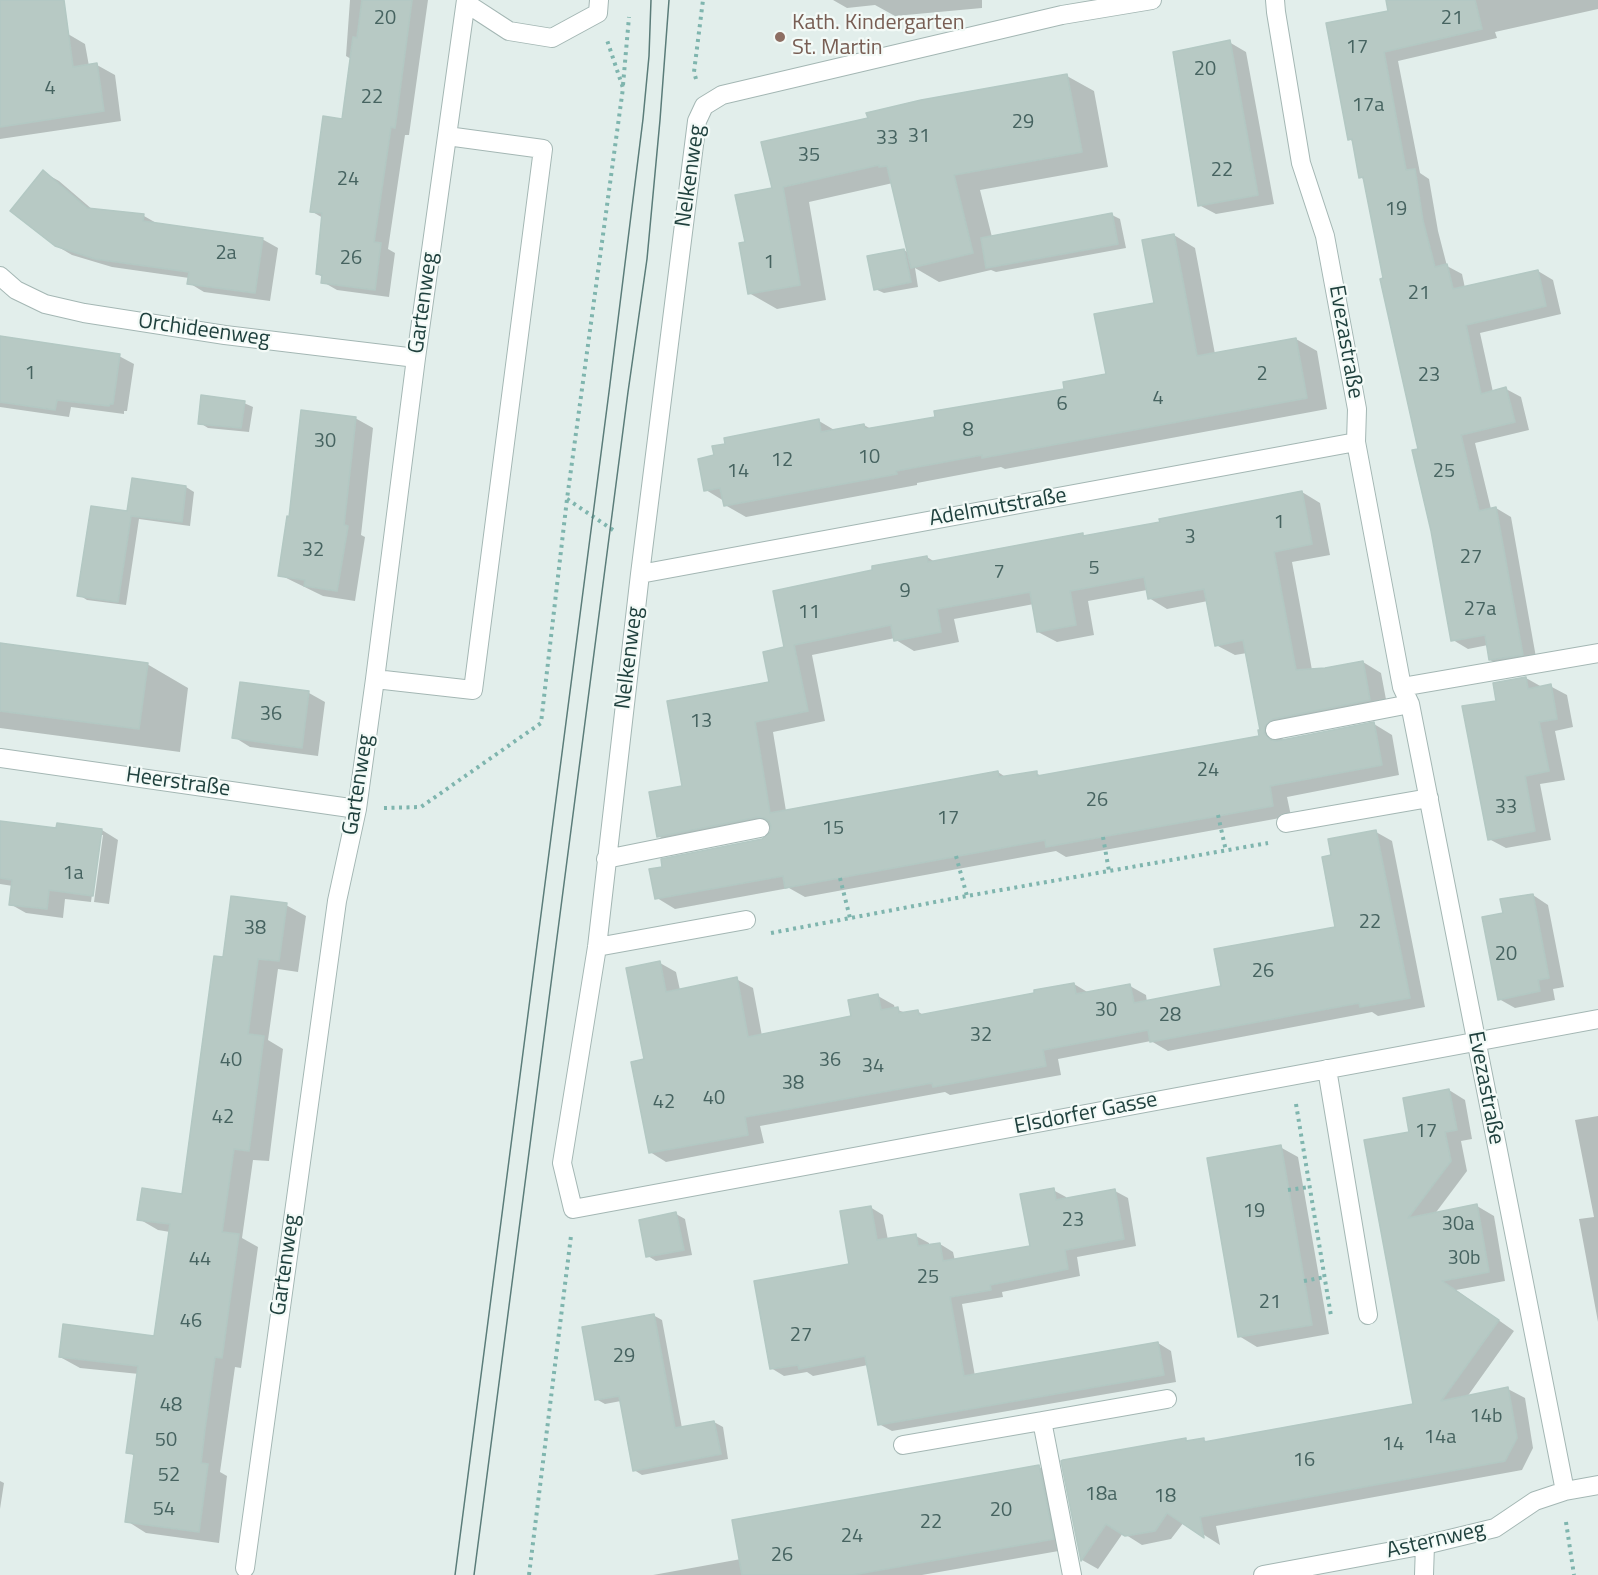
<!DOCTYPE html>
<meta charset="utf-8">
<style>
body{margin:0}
canvas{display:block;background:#e2eeeb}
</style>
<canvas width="1598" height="1575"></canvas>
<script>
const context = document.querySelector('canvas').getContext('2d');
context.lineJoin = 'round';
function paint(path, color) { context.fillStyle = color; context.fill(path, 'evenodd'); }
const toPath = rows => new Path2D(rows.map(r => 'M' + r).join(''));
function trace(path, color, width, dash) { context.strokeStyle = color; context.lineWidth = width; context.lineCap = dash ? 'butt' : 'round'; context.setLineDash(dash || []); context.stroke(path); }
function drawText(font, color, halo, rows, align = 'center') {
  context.font = font + ' "Titillium Web",sans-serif'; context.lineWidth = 4.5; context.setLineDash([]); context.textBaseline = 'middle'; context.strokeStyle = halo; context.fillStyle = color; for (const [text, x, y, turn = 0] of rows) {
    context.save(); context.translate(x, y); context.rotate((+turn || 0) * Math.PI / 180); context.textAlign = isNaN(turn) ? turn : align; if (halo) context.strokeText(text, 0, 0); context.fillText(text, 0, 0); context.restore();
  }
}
paint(toPath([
 [0,0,54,0,68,34,85,44,89,66,97,65,115,75,121,121,0,139],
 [350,0,428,0,409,135,405,135,388,249,395,253,389,297,337,290,323,282,323,277,317,274,323,218,311,211,343,121,351,59,346,56],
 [833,0,982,0,982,8,895,16,875,5,847,8],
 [1387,0,1598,0,1598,9,1495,32,1497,38,1398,61,1420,173,1429,179,1438,231,1447,266,1462,274,1465,288,1538,271,1553,280,1561,314,1480,333,1493,392,1506,389,1521,397,1529,430,1475,443,1491,509,1496,508,1511,517,1537,663,1505,668,1490,660,1488,645,1468,649,1453,640,1420,450,1365,180,1360,177,1354,142,1349,139,1390,13],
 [1229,42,1246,52,1274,204,1216,214,1199,205],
 [1067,76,1094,91,1108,167,980,190,992,237,1112,215,1120,219,1126,248,996,272,991,270,939,282,915,268,918,287,884,293,875,289,904,250,909,253,893,183,809,202,826,300,777,309,749,293,747,243,774,189],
 [43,172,59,181,93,210,144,216,158,224,262,239,278,248,270,301,204,292,189,283,189,278,112,267,72,255,55,245],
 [1174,235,1195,248,1215,354,1296,339,1317,351,1327,409,1005,469,1001,467,917,483,917,485,746,517,725,505,724,501,706,490,819,421,836,431,864,425,871,429,937,418,1066,390,1108,375,1155,304],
 [0,338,119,356,134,364,127,411,124,411,124,414,71,407,69,417,0,407],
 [244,403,253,407,249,432,208,428,200,423],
 [355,418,373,428,361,535,365,537,355,601,323,596,280,575],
 [186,487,194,492,190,526,139,519,126,605,87,600,79,595,129,513],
 [1302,492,1320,503,1330,555,1292,562,1312,670,1363,662,1381,673,1388,710,1283,736,1282,742,1374,724,1392,735,1399,775,1287,797,1291,816,1066,857,1056,851,805,897,789,888,675,909,657,898,764,840,772,831,772,828,677,847,658,836,684,787,770,683,786,648,874,572,927,557,935,562,1082,534,1088,537,1162,523],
 [1147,590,1149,598,1167,609,1208,601,1216,645,1235,655,1247,653,1262,731,1260,737,1043,777,1036,773,1007,778,998,772,786,811,773,732,825,721,812,655,895,638,896,640,914,651,959,642,954,619,1034,604,1038,632,1057,642,1094,635,1088,601],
 [0,645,147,664,188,688,180,752,0,728],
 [1526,678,1542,687,1550,686,1567,695,1573,727,1555,731,1565,780,1540,784,1551,840,1506,848,1489,839,1498,702],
 [309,693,325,702,318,756,250,747,234,737],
 [0,823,58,830,102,830,118,840,109,904,94,902,103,835,100,835,91,902,65,899,63,918,26,913,10,904,13,886,0,884],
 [1376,832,1392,841,1425,1007,1378,1016,1372,1012,1168,1051,1151,1041,1058,1059,1061,1075,950,1095,945,1092,760,1126,764,1143,666,1162,650,1152,646,1061,660,963,676,972,680,990,736,979,753,988,762,1036,853,1017,878,996,894,1005,895,1009,906,1013,917,1011,925,1016,1036,995,1074,984,1089,993,1130,986,1146,995,1147,1002,1223,987,1337,928,1333,857],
 [1533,895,1548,905,1564,987,1553,989,1555,1000,1515,1008,1499,999,1504,915],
 [286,905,306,916,298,972,278,969,268,1040,283,1049,269,1161,253,1160,242,1238,258,1247,241,1368,235,1367,220,1472,227,1476,219,1543,146,1533,127,1521,135,1456,128,1452,139,1374,80,1368,60,1357,155,1338,170,1232,158,1230,139,1219,184,1196,224,959],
 [1449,1090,1465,1100,1472,1139,1461,1141,1467,1171,1434,1215,1477,1206,1494,1216,1505,1281,1456,1290,1514,1331,1467,1397,1508,1389,1525,1398,1533,1448,1522,1470,1216,1526,1220,1545,1184,1522,1171,1539,1142,1545,1123,1533,1098,1569,1082,1560,1063,1462,1186,1440,1189,1442,1204,1440,1208,1442,1415,1405,1366,1142,1411,1133],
 [1598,1116,1598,1322,1579,1219,1594,1217,1575,1120],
 [1280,1147,1298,1157,1329,1334,1257,1347,1239,1336],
 [1053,1190,1066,1197,1067,1200,1115,1191,1128,1198,1136,1246,1077,1257,1080,1276,1002,1292,1003,1297,962,1304,975,1376,1158,1343,1171,1351,1176,1382,892,1431,879,1424,868,1365,813,1376,807,1372,784,1376,771,1368,850,1265,870,1207,883,1215,888,1240,916,1236,929,1243,929,1246,940,1244,953,1252,955,1261,1032,1247],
 [676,1214,685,1219,692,1255,656,1261,648,1256],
 [653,1315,662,1320,682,1428,714,1422,723,1427,728,1459,642,1475,634,1470,621,1401,605,1404,596,1399],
 [1039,1467,1056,1477,1070,1549,922,1575,653,1575,741,1559],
 [0,1481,4,1483,0,1509]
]), '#0003');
const building = toPath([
 [0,0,64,0,73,67,97,63,104,111,0,127,0,0],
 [362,0,412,0,395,128,391,127,374,242,381,243,375,290,321,283,322,275,316,274,322,213,310,212,323,116,342,119,353,37,357,38,362,0],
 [1386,0,1475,0,1482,29,1384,52,1406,170,1415,169,1423,221,1435,267,1447,264,1453,289,1538,270,1546,306,1466,325,1481,394,1506,387,1515,422,1461,435,1479,511,1496,507,1523,655,1489,660,1485,635,1451,641,1431,531,1412,450,1418,449,1380,279,1383,278,1363,177,1359,178,1352,139,1348,140,1326,23,1388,11,1386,0],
 [1230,40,1258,195,1198,206,1173,52,1230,40],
 [1067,74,1082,152,954,175,973,253,911,268,887,166,879,167,879,165,783,187,800,285,748,294,739,243,745,242,735,195,772,188,761,142,868,118,866,113,921,100,1067,74],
 [43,170,87,208,144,214,143,221,263,238,255,293,187,284,189,272,95,259,55,246,10,211,43,170],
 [1112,213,1118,244,986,268,981,238,1112,213],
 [1174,234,1197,356,1296,338,1307,398,982,458,982,455,896,471,897,474,724,506,720,488,704,491,698,459,714,455,712,446,725,444,724,438,819,419,821,432,864,424,865,429,935,417,934,411,1064,389,1063,382,1106,374,1094,314,1154,303,1142,240,1174,234],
 [904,249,911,282,874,290,867,256,904,249],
 [0,336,120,354,113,404,110,404,109,406,57,400,55,410,0,402,0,336],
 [201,395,245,401,241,428,198,424,201,395],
 [301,410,356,417,344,525,348,526,337,591,304,586,305,580,278,576,287,516,289,517,301,410],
 [132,478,186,486,182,522,131,516,118,602,77,596,91,506,127,511,132,478],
 [1302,491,1312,544,1274,552,1296,670,1325,668,1363,661,1370,700,1273,719,1265,726,1264,733,1271,740,1277,741,1374,722,1382,765,1270,786,1273,806,1046,847,1045,840,785,888,783,876,655,899,649,869,662,867,661,859,762,839,770,832,771,826,769,821,764,818,758,817,657,837,649,792,682,786,667,701,769,682,763,652,784,647,773,591,872,570,872,566,927,556,928,562,1083,533,1083,536,1160,522,1159,519,1302,491],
 [1144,577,1148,599,1204,589,1215,646,1243,640,1260,730,1258,730,1259,736,1037,776,1037,771,999,777,998,771,770,813,755,722,808,711,794,645,891,625,894,641,941,632,937,609,1030,592,1037,632,1076,625,1070,591,1144,577],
 [0,643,148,663,139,729,0,711,0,643],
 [1526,677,1528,689,1551,684,1557,719,1539,722,1549,771,1525,776,1535,831,1488,840,1462,706,1496,701,1493,683,1526,677],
 [240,682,309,691,302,748,232,738,240,682],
 [0,821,56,828,57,823,102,829,93,896,49,890,47,909,9,905,12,880,0,878,0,821],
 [1376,830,1410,998,1360,1007,1359,1003,1150,1042,1148,1030,1043,1050,1046,1066,933,1087,932,1083,745,1117,748,1135,649,1153,631,1062,644,1059,626,968,660,961,666,992,737,977,748,1037,851,1016,848,1000,878,994,881,1010,898,1007,899,1013,918,1010,919,1015,1034,993,1034,990,1074,983,1076,994,1130,984,1134,1003,1221,986,1214,949,1335,927,1322,857,1331,855,1328,839,1376,830],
 [1533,894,1549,978,1538,980,1540,991,1498,1000,1482,917,1503,913,1500,899,1533,894],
 [231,896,287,903,279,961,258,959,248,1034,264,1036,249,1151,234,1149,222,1232,239,1234,222,1358,215,1357,205,1429,201,1463,208,1464,199,1532,125,1522,134,1454,126,1453,138,1366,59,1357,63,1324,154,1336,170,1224,137,1220,142,1188,182,1194,214,956,223,957,231,896],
 [1449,1089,1457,1130,1445,1132,1451,1161,1408,1218,1477,1204,1489,1272,1442,1281,1499,1320,1441,1401,1508,1387,1517,1438,1505,1461,1200,1517,1204,1538,1167,1513,1155,1531,1125,1536,1106,1524,1081,1561,1061,1461,1063,1460,1186,1438,1186,1441,1204,1438,1204,1442,1413,1404,1364,1140,1409,1132,1403,1098,1449,1089],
 [1281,1145,1312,1325,1238,1337,1207,1158,1281,1145],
 [1054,1188,1056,1200,1115,1189,1124,1239,1065,1250,1068,1269,990,1285,991,1290,950,1297,964,1376,1158,1342,1164,1375,878,1425,865,1356,799,1369,798,1365,770,1369,754,1281,849,1264,840,1211,871,1206,877,1240,916,1234,918,1246,940,1243,943,1261,1030,1246,1020,1194,1054,1188],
 [676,1212,684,1250,646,1257,639,1220,676,1212],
 [654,1314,675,1428,714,1421,721,1454,633,1471,619,1396,595,1400,582,1327,654,1314],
 [1039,1465,1054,1539,852,1575,742,1575,732,1520,1039,1465]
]);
paint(building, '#b7c9c4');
trace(building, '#b3c8c3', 1.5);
const minor = toPath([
 [1152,0,1062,15,722,95,704,106,697,121,640,574,597,947,562,1163,573,1209,1598,1019],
 [1275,0,1276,12,1301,163,1325,236,1357,409,1356,442,1402,687,1410,704,1565,1491],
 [466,3,509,31,552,38,598,13,599,0],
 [0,276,16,290,45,304,84,313,225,335,416,358],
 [640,574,1356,442],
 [375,679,473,690,543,149,447,136],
 [1402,687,1598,653],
 [1275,730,1410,704],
 [0,758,357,809],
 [1286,823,1429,798],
 [606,859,760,828],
 [597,947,746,920],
 [1327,1069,1368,1315],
 [1042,1421,1167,1399],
 [903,1445,1042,1421,1072,1575],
 [245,1568,337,901,357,809,375,679,416,358,466,0],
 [1263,1575,1425,1545,1495,1528,1535,1501,1565,1491,1598,1485],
 [1424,1575,1425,1545]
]);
trace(minor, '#a4b7b4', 20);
trace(toPath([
 [696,79,694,72,703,0],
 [623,85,629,17],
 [567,499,616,532],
 [384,808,421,807,541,723,567,499,623,88,607,40],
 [1218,815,1226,851],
 [1103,837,1109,871],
 [956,856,967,896],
 [840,878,850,918],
 [771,933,967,896,1268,843],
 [1296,1104,1331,1316],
 [1288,1190,1309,1187],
 [1304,1281,1325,1277],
 [1566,1522,1574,1575],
 [529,1575,571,1236]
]), '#7fb5ae', 4, [3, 4.5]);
trace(minor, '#fff', 18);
trace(toPath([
 [455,1575,609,392,643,119,649,56,651,0],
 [474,1575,628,392,647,259,660,120,669,0]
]), '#5a7c79', 1.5);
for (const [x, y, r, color] of [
 [780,37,6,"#8d6e63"]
]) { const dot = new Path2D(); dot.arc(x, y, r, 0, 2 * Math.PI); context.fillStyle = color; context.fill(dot); trace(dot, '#f3faf7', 2); }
drawText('20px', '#466360', null, [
 ["20",385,19],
 ["21",1452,19],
 ["17",1357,48],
 ["20",1205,70],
 ["4",50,89],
 ["22",372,98],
 ["17a",1368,106],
 ["29",1023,123],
 ["31",919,137],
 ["33",887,139],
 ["35",809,156],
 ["22",1222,171],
 ["24",348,180],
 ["19",1396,210],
 ["2a",226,254],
 ["26",351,259],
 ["1",769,263],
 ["21",1419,294],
 ["1",30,374],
 ["2",1262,375],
 ["23",1429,376],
 ["4",1158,399],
 ["6",1062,405],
 ["8",968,431],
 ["30",325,442],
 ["10",869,458],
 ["12",782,461],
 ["14",738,472],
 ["25",1444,472],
 ["1",1279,523],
 ["3",1190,538],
 ["32",313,551],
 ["27",1471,558],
 ["5",1094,569],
 ["7",999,573],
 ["9",905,592],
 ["27a",1480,610],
 ["11",809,613],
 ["36",271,715],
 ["13",701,722],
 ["24",1208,771],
 ["26",1097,801],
 ["33",1506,808],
 ["17",948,819],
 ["15",833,829],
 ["1a",73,874],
 ["22",1370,923],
 ["38",255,929],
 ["20",1506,955],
 ["26",1263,972],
 ["30",1106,1011],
 ["28",1170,1016],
 ["32",981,1036],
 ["40",231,1061],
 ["36",830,1061],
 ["34",873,1067],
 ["38",793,1084],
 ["40",714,1099],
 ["42",664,1103],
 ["42",223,1118],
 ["17",1426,1132],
 ["19",1254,1212],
 ["23",1073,1221],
 ["30a",1458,1225],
 ["30b",1464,1259],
 ["44",200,1260],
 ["25",928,1278],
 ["21",1270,1303],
 ["46",191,1322],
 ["27",801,1336],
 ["29",624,1357],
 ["48",171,1406],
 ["14b",1486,1417],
 ["14a",1440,1438],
 ["50",166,1441],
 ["14",1393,1445],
 ["16",1304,1461],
 ["52",169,1476],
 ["18a",1101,1495],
 ["18",1165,1497],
 ["54",164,1510],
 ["20",1001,1511],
 ["22",931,1523],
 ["24",852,1537],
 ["26",782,1556]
]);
drawText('22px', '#785e54', '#f3faf7', [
 ["Kath. Kindergarten",792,24],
 ["St. Martin",792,49]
], 'left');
drawText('22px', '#20413e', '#f3faf7', [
 ["Nelkenweg",691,176,-82],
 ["Gartenweg",424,303,-82],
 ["Orchideenweg",204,331,8],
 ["Evezastraße",1345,342,80],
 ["Adelmutstraße",998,508,-10],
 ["Nelkenweg",630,658,-83],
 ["Heerstraße",178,783,8],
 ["Gartenweg",359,785,-81],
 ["Evezastraße",1485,1088,79],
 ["Elsdorfer Gasse",1086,1114,-11],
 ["Gartenweg",286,1265,-82],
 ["Asternweg",1436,1541,-13]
]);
</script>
